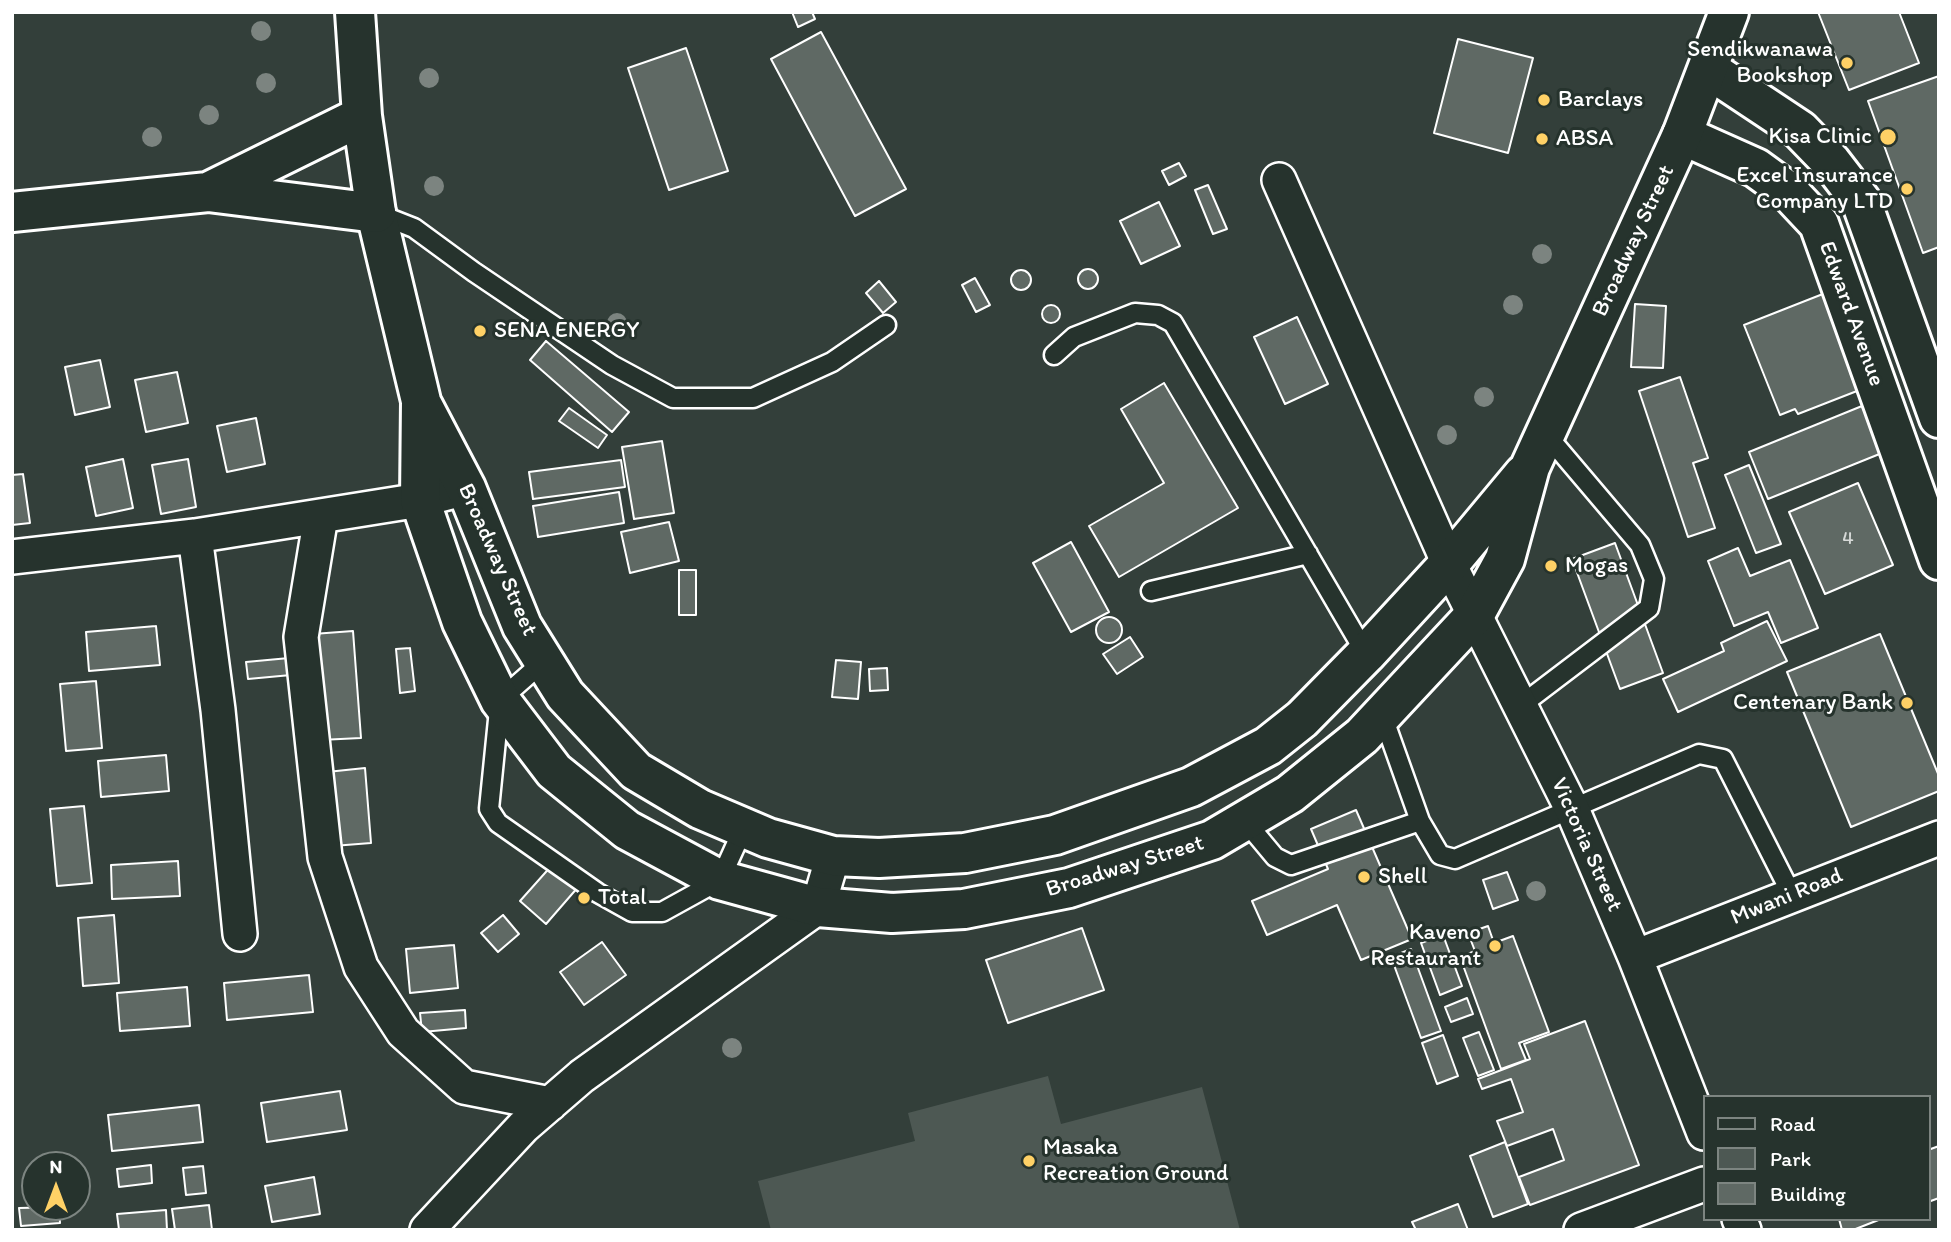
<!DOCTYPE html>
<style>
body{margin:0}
#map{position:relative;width:1951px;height:1242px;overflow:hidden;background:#333f3a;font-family:Itim,sans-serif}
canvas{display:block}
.frame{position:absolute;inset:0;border:14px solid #fff;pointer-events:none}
.legend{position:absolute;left:1703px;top:1095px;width:228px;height:126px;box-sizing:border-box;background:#26332d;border:2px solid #7d8581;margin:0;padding:9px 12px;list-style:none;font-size:21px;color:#fff}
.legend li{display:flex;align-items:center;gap:14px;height:35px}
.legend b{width:35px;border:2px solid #7d8581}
.north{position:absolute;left:21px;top:1151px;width:70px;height:70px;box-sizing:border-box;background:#26332d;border:2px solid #7d8581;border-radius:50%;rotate:0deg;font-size:19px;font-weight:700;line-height:28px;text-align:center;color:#fff}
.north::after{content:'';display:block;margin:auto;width:24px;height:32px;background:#ffd166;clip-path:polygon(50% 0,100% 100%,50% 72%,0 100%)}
</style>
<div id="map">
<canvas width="1951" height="1242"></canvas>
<div class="frame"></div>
<ul class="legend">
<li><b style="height:9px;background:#26332d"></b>Road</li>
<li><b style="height:19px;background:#4d5853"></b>Park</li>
<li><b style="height:19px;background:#5f6964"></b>Building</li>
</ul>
<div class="north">N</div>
</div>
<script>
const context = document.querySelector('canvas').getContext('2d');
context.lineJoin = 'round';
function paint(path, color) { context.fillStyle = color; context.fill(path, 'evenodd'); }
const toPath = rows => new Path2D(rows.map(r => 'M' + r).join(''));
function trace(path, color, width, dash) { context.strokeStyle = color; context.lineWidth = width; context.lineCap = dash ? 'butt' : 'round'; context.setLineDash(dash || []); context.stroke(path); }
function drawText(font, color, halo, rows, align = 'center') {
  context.font = font + ' Itim,sans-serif'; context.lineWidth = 6; context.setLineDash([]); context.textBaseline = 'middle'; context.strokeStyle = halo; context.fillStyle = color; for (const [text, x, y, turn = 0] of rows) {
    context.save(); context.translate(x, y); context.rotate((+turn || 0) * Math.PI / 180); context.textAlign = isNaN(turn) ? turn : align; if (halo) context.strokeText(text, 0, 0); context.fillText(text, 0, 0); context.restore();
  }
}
paint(toPath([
 [1048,1076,1061,1124,1202,1087,1240,1230,771,1230,758,1181,915,1141,908,1113]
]), '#4d5853');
const building = toPath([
 [792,12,812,12,815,19,798,27,792,12],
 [1818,12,1899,12,1919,63,1849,90,1818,12],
 [821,32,906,189,855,216,771,59,821,32],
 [1458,39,1533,58,1508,153,1434,133,1458,39],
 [686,48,728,171,669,190,628,68,686,48],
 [1939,76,1939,247,1923,253,1868,101,1939,76],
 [1179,163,1186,176,1169,185,1162,171,1179,163],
 [1208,185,1227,229,1213,234,1195,190,1208,185],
 [1159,202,1180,246,1141,264,1120,221,1159,202],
 '1078 279a10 10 0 1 1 20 0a10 10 0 1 1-20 0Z',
 '1011 280a10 10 0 1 1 20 0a10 10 0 1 1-20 0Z',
 [975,278,990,305,976,312,962,285,975,278],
 [879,281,896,302,883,313,866,293,879,281],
 [1833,290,1864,367,1850,372,1857,391,1798,414,1795,409,1780,415,1744,325,1833,290],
 [1635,304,1666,306,1663,368,1631,367,1635,304],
 '1042 314a9 9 0 1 1 18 0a9 9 0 1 1-18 0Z',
 [1297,317,1328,384,1285,404,1254,337,1297,317],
 [546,341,629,412,612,432,530,360,546,341],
 [100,360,110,407,75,415,65,367,100,360],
 [177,372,188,423,146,432,135,380,177,372],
 [1680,377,1708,458,1693,463,1715,528,1688,537,1639,391,1680,377],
 [1164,383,1238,508,1119,577,1089,526,1164,483,1121,409,1164,383],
 [1862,406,1882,453,1768,499,1749,452,1862,406],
 [569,408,607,435,598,448,559,421,569,408],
 [256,418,265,464,227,472,217,426,256,418],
 [662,441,674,513,634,519,622,447,662,441],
 [123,459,133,508,96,516,86,467,123,459],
 [188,459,196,507,161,514,152,465,188,459],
 [621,460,625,487,533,499,529,472,621,460],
 [1749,465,1781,544,1756,553,1725,475,1749,465],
 [23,474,30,523,12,525,12,475,23,474],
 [1858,483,1893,565,1825,594,1789,512,1858,483],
 [619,492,624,523,538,537,533,506,619,492],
 [669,522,679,561,630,573,621,532,669,522],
 [1071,542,1109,612,1071,632,1033,563,1071,542],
 [1615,543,1663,673,1620,689,1572,559,1615,543],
 [1738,548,1750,576,1790,560,1818,628,1781,643,1768,612,1734,626,1708,561,1738,548],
 [679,570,696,570,696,615,679,615,679,570],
 '1096 630a13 13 0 1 1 26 0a13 13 0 1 1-26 0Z',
 [1767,621,1787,661,1678,712,1663,679,1724,651,1721,643,1767,621],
 [156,626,160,665,89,671,86,632,156,626],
 [353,631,361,738,320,740,313,634,353,631],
 [1880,634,1939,776,1939,791,1851,827,1787,672,1880,634],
 [1130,637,1143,657,1117,674,1103,654,1130,637],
 [410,648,415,691,400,693,396,649,410,648],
 [289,658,291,675,248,679,246,662,289,658],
 [836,660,861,662,858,699,832,697,836,660],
 [887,668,888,690,870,691,869,669,887,668],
 [96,681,102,748,66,751,60,684,96,681],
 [166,755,169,791,101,797,98,761,166,755],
 [365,768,371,843,333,846,327,772,365,768],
 [84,806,92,883,57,886,50,809,84,806],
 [1356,810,1412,939,1361,960,1337,905,1267,935,1252,901,1328,869,1311,829,1356,810],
 [178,861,180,896,112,899,111,865,178,861],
 [553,864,579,886,546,924,520,901,553,864],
 [1507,872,1518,900,1493,909,1483,880,1507,872],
 [114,915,119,983,83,986,78,918,114,915],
 [503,915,519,934,498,952,481,933,503,915],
 [1488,926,1494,943,1513,936,1549,1032,1519,1043,1526,1060,1501,1069,1460,957,1475,951,1468,933,1488,926],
 [1082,928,1104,990,1008,1023,986,960,1082,928],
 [1443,935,1462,986,1440,995,1421,943,1443,935],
 [602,942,626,975,584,1005,560,972,602,942],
 [454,945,458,988,410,993,406,949,454,945],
 [1411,949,1441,1031,1421,1038,1391,957,1411,949],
 [309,975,313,1012,227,1020,224,983,309,975],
 [187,987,190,1026,120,1031,117,993,187,987],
 [1467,998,1473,1014,1451,1022,1445,1007,1467,998],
 [465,1010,466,1028,422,1032,420,1013,465,1010],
 [1585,1021,1639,1165,1530,1205,1519,1177,1564,1160,1553,1129,1507,1146,1497,1121,1523,1112,1511,1079,1482,1089,1478,1079,1530,1059,1524,1044,1585,1021],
 [1479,1032,1494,1070,1478,1076,1463,1038,1479,1032],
 [1443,1035,1458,1076,1437,1084,1422,1043,1443,1035],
 [340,1091,347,1130,267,1142,261,1103,340,1091],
 [199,1105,203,1142,112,1151,108,1115,199,1105],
 [1505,1142,1528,1204,1493,1217,1470,1156,1505,1142],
 [1939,1146,1939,1198,1928,1202,1928,1150,1939,1146],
 [151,1165,152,1183,119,1187,117,1169,151,1165],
 [203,1166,206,1193,186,1195,183,1168,203,1166],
 [314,1177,320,1214,272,1222,265,1186,314,1177],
 [1458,1204,1468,1230,1416,1230,1412,1222,1458,1204],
 [209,1205,212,1230,175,1230,172,1209,209,1205],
 [59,1207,60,1223,21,1226,19,1208,59,1207],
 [166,1210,167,1230,119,1230,117,1214,166,1210],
 [1839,1219,1881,1219,1853,1230,1842,1230,1839,1219]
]);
paint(building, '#5f6964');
trace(building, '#fff', 2);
const lane = toPath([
 [376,213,414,228,474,272,612,365,673,398,753,398,832,362,886,325],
 [1054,355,1074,337,1135,313,1158,315,1173,323,1366,654],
 [1151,591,1308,554],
 [544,661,500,700,489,809,498,823,598,893,632,912,662,912,720,880,744,827],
 [1520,706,1649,608,1654,579,1640,545,1545,433],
 [1382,714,1420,821,1440,855,1455,859,1699,754,1723,759,1792,895],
 [1245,821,1275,857,1291,865,1420,821]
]);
const street = toPath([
 [1279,180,1449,564,1572,809,1635,957,1704,1133],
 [321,516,301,637,325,857,361,967,403,1032,464,1087,550,1104],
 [195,536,218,710,240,934],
 [12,557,195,536,420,500,466,488],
 [1635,957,1939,838],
 [1739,1219,1744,1230],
 [427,1230,523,1127,582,1076,818,907,833,856],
 [1581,1230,1704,1184]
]);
const secondary = toPath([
 [1708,69,1800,130,1831,162,1861,201,1939,418],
 [1682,135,1756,168,1789,192,1819,224,1939,560]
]);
const primary = toPath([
 [376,213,421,401,420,500,462,622,500,700,554,771,627,830,720,880,818,907,892,913,964,909,1069,888,1212,840,1290,794,1362,736,1474,616,1505,559,1530,467,1682,135,1729,12],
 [423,406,466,488,522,626,565,695,636,771,700,809,768,838,833,856,879,858,965,853,1055,835,1191,787,1268,746,1302,719,1366,654,1449,564,1524,474]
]);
const highway = toPath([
 [208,192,362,116],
 [12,212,208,192,376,213,362,116,355,12]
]);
trace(lane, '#fff', 23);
trace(street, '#fff', 38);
trace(secondary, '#fff', 44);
trace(primary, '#fff', 44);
trace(highway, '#fff', 44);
trace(lane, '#26332d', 18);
trace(street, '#26332d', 33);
trace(secondary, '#26332d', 38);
trace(primary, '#26332d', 38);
trace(highway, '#26332d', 38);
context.fillStyle = '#7c8480';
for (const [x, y] of [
 [261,31],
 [429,78],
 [266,83],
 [209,115],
 [152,137],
 [434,186],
 [1542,254],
 [1513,305],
 [617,323],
 [1484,397],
 [1447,435],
 [1536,891],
 [732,1048]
]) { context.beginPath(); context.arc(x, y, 10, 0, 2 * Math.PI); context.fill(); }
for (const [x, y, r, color] of [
 [1847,63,7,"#ffd166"],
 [1544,100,7,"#ffd166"],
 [1888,137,9,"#ffd166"],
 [1542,139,7,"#ffd166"],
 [1907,189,7,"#ffd166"],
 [480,331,7,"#ffd166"],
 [1551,566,7,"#ffd166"],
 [1907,703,7,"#ffd166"],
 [1364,877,7,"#ffd166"],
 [584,898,7,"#ffd166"],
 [1495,946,7,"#ffd166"],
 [1029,1161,7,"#ffd166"]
]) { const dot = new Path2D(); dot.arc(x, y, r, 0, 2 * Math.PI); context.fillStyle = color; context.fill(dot); trace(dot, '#26332d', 2.5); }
drawText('19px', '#d7dad8', null, [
 ["4",1848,539]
]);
drawText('23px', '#fff', '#26332d', [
 ["Sendikwanawa",1833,50,"right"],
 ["Bookshop",1833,76,"right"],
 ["Barclays",1558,100],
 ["Kisa Clinic",1872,137,"right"],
 ["ABSA",1556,139],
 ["Excel Insurance",1893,176,"right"],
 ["Company LTD",1893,202,"right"],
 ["SENA ENERGY",494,331],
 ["Mogas",1565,566],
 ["Centenary Bank",1893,703,"right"],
 ["Shell",1378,877],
 ["Total",598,898],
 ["Kaveno",1481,933,"right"],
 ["Restaurant",1481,959,"right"],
 ["Masaka",1043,1148],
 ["Recreation Ground",1043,1174]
], 'left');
drawText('23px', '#fff', '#26332d', [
 ["Broadway Street",1634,241,-65],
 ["Edward Avenue",1851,314,70],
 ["Broadway Street",497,560,66],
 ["Victoria Street",1586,845,66],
 ["Broadway Street",1125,867,-17],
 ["Mwani Road",1787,897,-22]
]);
</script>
